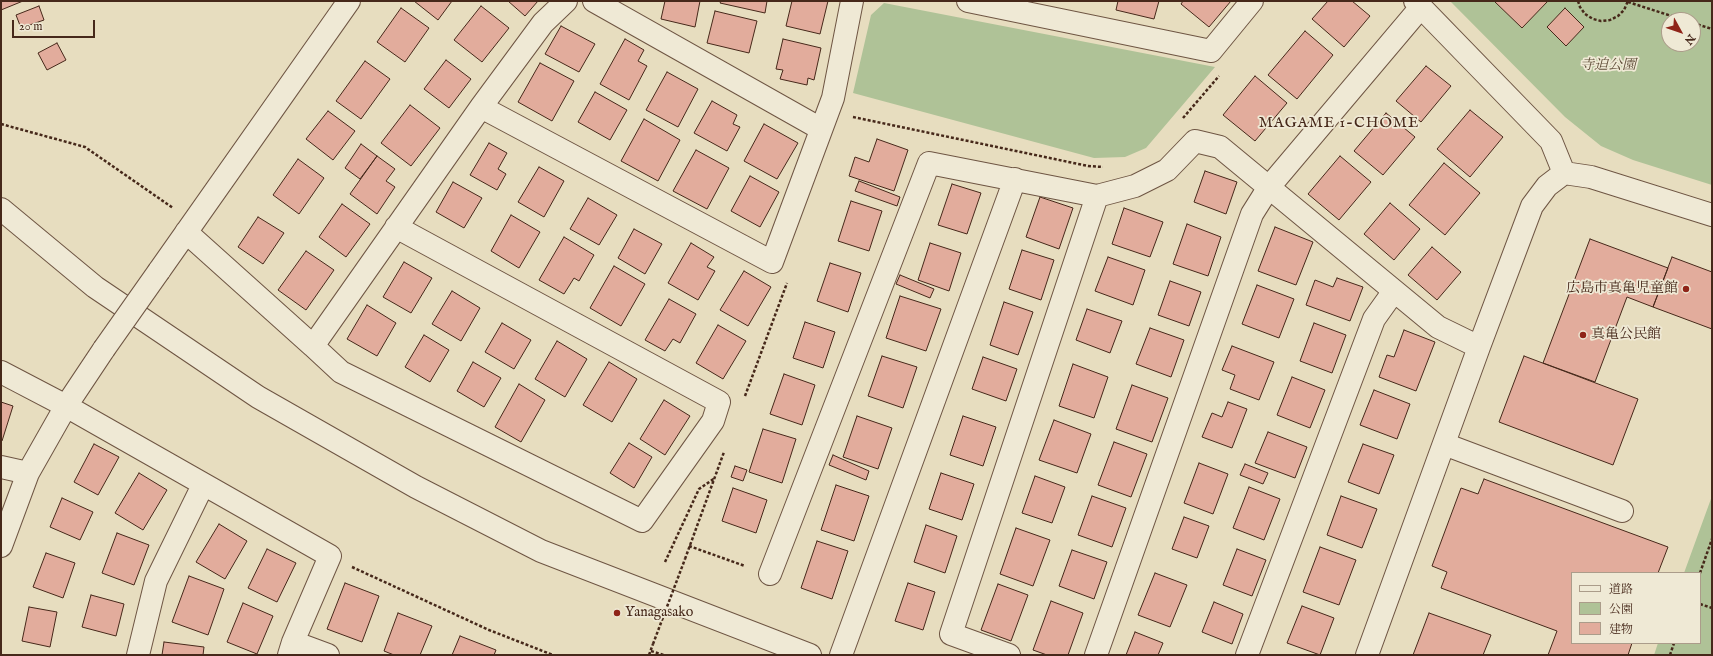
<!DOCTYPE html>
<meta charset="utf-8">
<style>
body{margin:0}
#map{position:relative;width:1713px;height:656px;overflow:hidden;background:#e7ddbf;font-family:"IM FELL English","Noto Serif JP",serif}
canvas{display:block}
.frame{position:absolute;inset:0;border:2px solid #46281a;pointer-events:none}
.legend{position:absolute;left:1571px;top:572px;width:130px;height:72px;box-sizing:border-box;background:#efe9d5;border:1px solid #ab9c8a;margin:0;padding:5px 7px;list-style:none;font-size:12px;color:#46281a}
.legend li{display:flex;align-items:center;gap:8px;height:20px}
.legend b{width:20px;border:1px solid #ab9c8a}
.north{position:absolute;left:1661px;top:12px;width:40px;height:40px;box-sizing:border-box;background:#efe9d5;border:1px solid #ab9c8a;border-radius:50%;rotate:130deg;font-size:11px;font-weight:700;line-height:16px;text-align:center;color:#46281a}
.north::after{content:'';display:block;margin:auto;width:14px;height:18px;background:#8f2418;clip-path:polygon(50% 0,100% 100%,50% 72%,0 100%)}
.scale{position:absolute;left:12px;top:20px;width:83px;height:18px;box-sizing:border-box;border:2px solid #46281a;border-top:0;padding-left:5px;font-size:12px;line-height:14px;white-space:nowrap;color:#46281a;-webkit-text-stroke:3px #efe9d5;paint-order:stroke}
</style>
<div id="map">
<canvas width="1713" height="656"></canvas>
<div class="frame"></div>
<ul class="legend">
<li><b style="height:5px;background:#efe9d5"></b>道路</li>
<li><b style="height:11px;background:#afc297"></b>公園</li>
<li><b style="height:11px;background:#e2ac9c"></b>建物</li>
</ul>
<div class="north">N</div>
<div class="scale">20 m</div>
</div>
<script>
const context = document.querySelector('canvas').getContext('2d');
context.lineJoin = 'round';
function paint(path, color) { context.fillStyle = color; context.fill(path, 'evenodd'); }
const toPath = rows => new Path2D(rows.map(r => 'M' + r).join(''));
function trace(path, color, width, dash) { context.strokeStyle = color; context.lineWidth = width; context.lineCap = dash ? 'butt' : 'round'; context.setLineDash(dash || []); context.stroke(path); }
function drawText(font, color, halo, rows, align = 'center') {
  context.font = font + ' "IM FELL English","Noto Serif JP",serif'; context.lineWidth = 3.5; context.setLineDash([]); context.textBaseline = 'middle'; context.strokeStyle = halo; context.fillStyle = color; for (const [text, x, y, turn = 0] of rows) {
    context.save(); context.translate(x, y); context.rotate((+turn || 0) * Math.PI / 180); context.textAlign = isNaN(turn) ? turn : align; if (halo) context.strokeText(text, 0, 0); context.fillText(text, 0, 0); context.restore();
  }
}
paint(toPath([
 [1450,1,1712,1,1712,185,1633,160,1601,146,1565,117],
 [1669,20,1693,20,1693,44,1669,44],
 [884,3,1215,67,1146,148,1125,157,1094,158,853,93,871,15],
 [1712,496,1712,655,1654,655,1658,643,1700,643,1700,573,1684,573]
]), '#afc297');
const building = toPath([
 [1,1,23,1,1,10,1,1],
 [414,1,452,1,438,20,414,1],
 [508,1,538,1,525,16,508,1],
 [665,1,700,1,695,27,661,19,665,1],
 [721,1,767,1,765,13,720,3,721,1],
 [792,1,828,1,820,34,786,26,792,1],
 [1118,1,1159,1,1154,19,1116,10,1118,1],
 [1183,1,1231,1,1209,27,1181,4,1183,1],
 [1328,1,1352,1,1370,16,1344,47,1312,19,1328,1],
 [1494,1,1548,1,1522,28,1494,1],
 [39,6,44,20,21,28,16,15,39,6],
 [481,6,509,28,482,62,454,40,481,6],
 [401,8,429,28,405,62,377,42,401,8],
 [1565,8,1584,27,1566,46,1547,27,1565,8],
 [715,11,757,21,749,53,707,43,715,11],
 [561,26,595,44,579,72,545,54,561,26],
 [1305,31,1333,55,1297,99,1268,75,1305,31],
 [625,39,644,50,638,61,647,66,629,100,600,84,625,39],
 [783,39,821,48,814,80,808,78,807,85,780,79,783,70,776,69,783,39],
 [57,43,66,60,47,70,38,53,57,43],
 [446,60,471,79,449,108,424,89,446,60],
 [365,61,390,79,361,119,336,101,365,61],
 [540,63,574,81,552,121,518,102,540,63],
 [1426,66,1451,86,1421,122,1396,101,1426,66],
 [667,72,698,89,678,127,646,110,667,72],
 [1255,76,1287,103,1255,141,1223,115,1255,76],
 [595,92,627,110,610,140,578,122,595,92],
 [712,101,737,115,733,124,740,127,727,151,694,133,712,101],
 [410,105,440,128,411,166,381,143,410,105],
 [1470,110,1503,137,1470,177,1437,149,1470,110],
 [328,111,355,131,333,160,306,139,328,111],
 [1386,113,1415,137,1383,175,1354,151,1386,113],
 [644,119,680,140,658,181,621,161,644,119],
 [764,124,798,143,777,179,744,161,764,124],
 [877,139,908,150,894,191,849,176,855,157,869,162,877,139],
 [489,143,507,153,498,169,506,174,497,190,470,175,489,143],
 [361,144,377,156,360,179,345,168,361,144],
 [696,150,729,168,707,209,673,191,696,150],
 [377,156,395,169,386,181,395,187,377,214,350,194,377,156],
 [1340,156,1371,182,1339,220,1308,194,1340,156],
 [298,159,324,178,299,214,273,195,298,159],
 [1444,163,1480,193,1445,235,1409,205,1444,163],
 [539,167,564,181,544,217,518,202,539,167],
 [1205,171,1237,182,1226,214,1194,202,1205,171],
 [750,176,779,192,760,227,731,211,750,176],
 [859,181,900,197,897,206,855,191,859,181],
 [453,182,482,198,464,228,436,212,453,182],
 [952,184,981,193,967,234,938,225,952,184],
 [1040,197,1073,208,1059,249,1026,237,1040,197],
 [588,198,617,215,599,245,570,229,588,198],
 [851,201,882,211,869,251,838,241,851,201],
 [1390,203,1420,229,1394,260,1364,234,1390,203],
 [342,204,370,224,346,257,319,237,342,204],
 [1124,208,1163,222,1150,257,1112,244,1124,208],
 [511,215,540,232,519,268,491,251,511,215],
 [258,217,284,233,263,264,238,247,258,217],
 [1187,224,1221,237,1208,276,1173,264,1187,224],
 [1275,227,1313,242,1296,285,1258,271,1275,227],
 [634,229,662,244,645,274,618,258,634,229],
 [564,237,594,255,579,281,574,278,564,294,539,280,564,237],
 [1590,239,1668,268,1653,307,1627,297,1595,382,1543,363,1590,239],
 [691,243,714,257,707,267,715,271,698,300,668,283,691,243],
 [930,243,961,253,949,291,918,280,930,243],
 [1432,247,1461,272,1437,300,1408,275,1432,247],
 [1022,250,1054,260,1041,300,1009,289,1022,250],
 [306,251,334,270,306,310,278,290,306,251],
 [1108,257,1145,270,1133,305,1095,291,1108,257],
 [1672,257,1712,272,1712,329,1653,307,1672,257],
 [404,262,432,278,411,313,383,297,404,262],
 [830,263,861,273,848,312,817,301,830,263],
 [614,266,645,284,621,326,590,308,614,266],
 [744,271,771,287,748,326,720,310,744,271],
 [900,275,934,289,930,298,896,284,900,275],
 [1337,278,1363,287,1350,321,1306,305,1315,280,1333,287,1337,278],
 [1170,281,1201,292,1189,326,1158,315,1170,281],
 [1257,285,1294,299,1279,338,1242,324,1257,285],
 [452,291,480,308,461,341,432,324,452,291],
 [900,296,941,309,926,351,886,338,900,296],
 [669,299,696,314,680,343,673,339,665,351,645,340,669,299],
 [1004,302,1033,312,1018,355,990,345,1004,302],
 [367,305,396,323,377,356,347,339,367,305],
 [1087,309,1122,321,1110,353,1076,340,1087,309],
 [805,322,835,332,823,368,793,358,805,322],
 [502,323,531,340,514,369,485,352,502,323],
 [1314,323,1346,335,1332,373,1300,361,1314,323],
 [718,325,746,341,723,379,696,363,718,325],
 [1150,328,1184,340,1171,377,1136,364,1150,328],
 [1404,330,1435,342,1416,391,1379,377,1387,355,1394,357,1404,330],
 [424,335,449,350,430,382,405,367,424,335],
 [557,341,587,359,565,397,535,379,557,341],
 [1232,346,1274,362,1259,400,1230,389,1235,375,1222,370,1232,346],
 [882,356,917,367,903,408,868,396,882,356],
 [1524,356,1638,399,1613,465,1499,422,1524,356],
 [983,357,1017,369,1006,401,972,389,983,357],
 [473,362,501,378,484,407,457,391,473,362],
 [609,362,637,379,612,422,583,405,609,362],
 [1073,364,1108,377,1094,418,1059,406,1073,364],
 [784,374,815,385,802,425,770,414,784,374],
 [1292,377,1325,390,1310,428,1277,415,1292,377],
 [519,384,545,400,521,442,495,427,519,384],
 [1132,385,1168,398,1152,442,1116,429,1132,385],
 [1374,390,1410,404,1397,439,1360,425,1374,390],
 [664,400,690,416,665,455,640,439,664,400],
 [1,402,13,406,2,441,1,441,1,402],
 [1228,402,1247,409,1232,448,1202,437,1212,413,1222,417,1228,402],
 [857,416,892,428,878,469,843,457,857,416],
 [963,416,996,427,983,466,950,455,963,416],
 [1054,420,1091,434,1077,473,1039,460,1054,420],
 [763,429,796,439,782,483,749,472,763,429],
 [1268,432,1307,447,1295,478,1255,463,1268,432],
 [1114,442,1147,454,1131,497,1098,485,1114,442],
 [629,443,652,457,634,488,610,473,629,443],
 [94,444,119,457,98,495,74,482,94,444],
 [1363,444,1394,455,1379,494,1348,482,1363,444],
 [833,455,869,471,866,480,829,465,833,455],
 [1199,463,1228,474,1213,514,1184,503,1199,463],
 [1245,464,1268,473,1263,484,1240,475,1245,464],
 [735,466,747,470,743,481,731,477,735,466],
 [139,473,167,490,143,530,115,513,139,473],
 [941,473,974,484,962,520,929,509,941,473],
 [1035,476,1065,487,1052,523,1022,513,1035,476],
 [1484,479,1668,547,1658,573,1572,573,1572,643,1632,643,1628,655,1548,655,1557,631,1441,588,1447,572,1432,566,1461,488,1478,494,1484,479],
 [836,485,869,496,854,541,821,530,836,485],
 [1249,487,1280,499,1264,540,1233,528,1249,487],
 [733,488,767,500,756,533,722,521,733,488],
 [1092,496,1126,508,1112,547,1078,535,1092,496],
 [1341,496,1377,509,1362,548,1327,535,1341,496],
 [62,498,93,512,80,540,50,527,62,498],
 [1184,517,1209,526,1197,558,1172,549,1184,517],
 [219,524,247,541,225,579,196,562,219,524],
 [926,525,957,536,945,573,914,562,926,525],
 [1016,528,1050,540,1033,586,1000,574,1016,528],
 [117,533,149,545,134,585,102,573,117,533],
 [817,541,848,551,832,599,801,588,817,541],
 [1320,547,1356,560,1339,605,1303,592,1320,547],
 [267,549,296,563,277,602,248,588,267,549],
 [1237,549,1266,560,1252,596,1223,585,1237,549],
 [1072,550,1107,562,1094,599,1059,586,1072,550],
 [46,553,75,563,63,598,33,587,46,553],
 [1155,573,1187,585,1170,627,1138,615,1155,573],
 [189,576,224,589,208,635,172,622,189,576],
 [345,583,379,596,362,642,327,629,345,583],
 [908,583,935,592,923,630,895,621,908,583],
 [998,584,1028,595,1011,641,981,630,998,584],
 [91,595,124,604,116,636,82,627,91,595],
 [1051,601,1083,613,1068,655,1047,655,1033,650,1051,601],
 [1214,602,1243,614,1232,644,1202,632,1214,602],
 [243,603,273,616,257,654,227,642,243,603],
 [1302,606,1334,618,1320,655,1287,643,1302,606],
 [29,607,57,612,50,647,22,641,29,607],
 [398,613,432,626,420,655,394,655,384,651,398,613],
 [1429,613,1491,635,1483,655,1413,655,1429,613],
 [1135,632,1163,643,1158,655,1126,655,1135,632],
 [460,636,496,650,494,655,452,655,460,636],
 [164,642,204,647,203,655,162,655,164,642]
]);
paint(building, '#e2ac9c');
trace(building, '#46281a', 1);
const minor = toPath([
 [594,1,821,129],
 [968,1,1211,51,1252,1],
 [1415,1,1551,141,1564,173],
 [481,107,772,262,833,98,852,1],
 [1,209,95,287,258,397,416,487,541,551,810,655],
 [186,232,313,346,481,107,543,23,566,1],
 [159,271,349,1],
 [313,346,341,372,642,521,713,421,719,402,396,227],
 [1,372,66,406,330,556,293,642,289,655],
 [1444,444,1622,511],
 [1,467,28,473],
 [1,546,28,473,66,406,104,349],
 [770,574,929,163,1097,196,1135,186,1167,170,1195,141,1220,147,1438,327,1479,347],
 [293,642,328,655],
 [138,655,156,581,203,485],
 [841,655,1015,179],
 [1009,655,951,634,1097,196],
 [1096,655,1252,214,1269,187,1421,7],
 [1247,655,1374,319,1394,291],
 [1367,655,1479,347,1532,206,1547,186,1564,173,1591,177,1712,215]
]);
trace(minor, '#6e5543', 24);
trace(toPath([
 [1578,1,1580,7,1585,14,1593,19,1601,21,1610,20,1618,16,1624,10,1628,1],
 [1628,2,1684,20],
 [1693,23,1712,29],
 [853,117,1088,166,1103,167],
 [1183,118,1219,76],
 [1,124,85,147,173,208],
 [745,396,787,283],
 [689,546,745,566],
 [685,559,724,452],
 [665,562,699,489,715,478],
 [352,567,489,630,553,655],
 [1700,573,1712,539],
 [1700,604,1712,608],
 [651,651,664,655],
 [649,655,653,644],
 [1670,655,1674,643]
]), '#46281a', 2.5, [3, 2]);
trace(minor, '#efe9d5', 22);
const minorBridge = toPath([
 [104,349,159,271]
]);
trace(minorBridge, '#6e5543', 24, []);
trace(toPath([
 [653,644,685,559]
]), '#46281a', 2.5, [3, 2]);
trace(minorBridge, '#efe9d5', 22);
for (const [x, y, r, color] of [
 [1686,289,4,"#8f2418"],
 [1583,335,4,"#8f2418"],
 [617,613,4,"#8f2418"]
]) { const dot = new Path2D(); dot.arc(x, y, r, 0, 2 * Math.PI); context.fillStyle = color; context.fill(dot); trace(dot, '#efe9d5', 1.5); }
drawText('italic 14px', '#604e39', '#efe9d5', [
 ["寺迫公園",1608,66]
]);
drawText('14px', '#46281a', '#efe9d5', [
 ["広島市真亀児童館",1678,289,"right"],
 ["真亀公民館",1591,335],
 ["Yanagasako",625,613]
], 'left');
context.letterSpacing = '1px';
drawText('15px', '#46281a', '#efe9d5', [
 ["MAGAME 1-CHOME",1339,124]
]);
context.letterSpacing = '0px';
</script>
